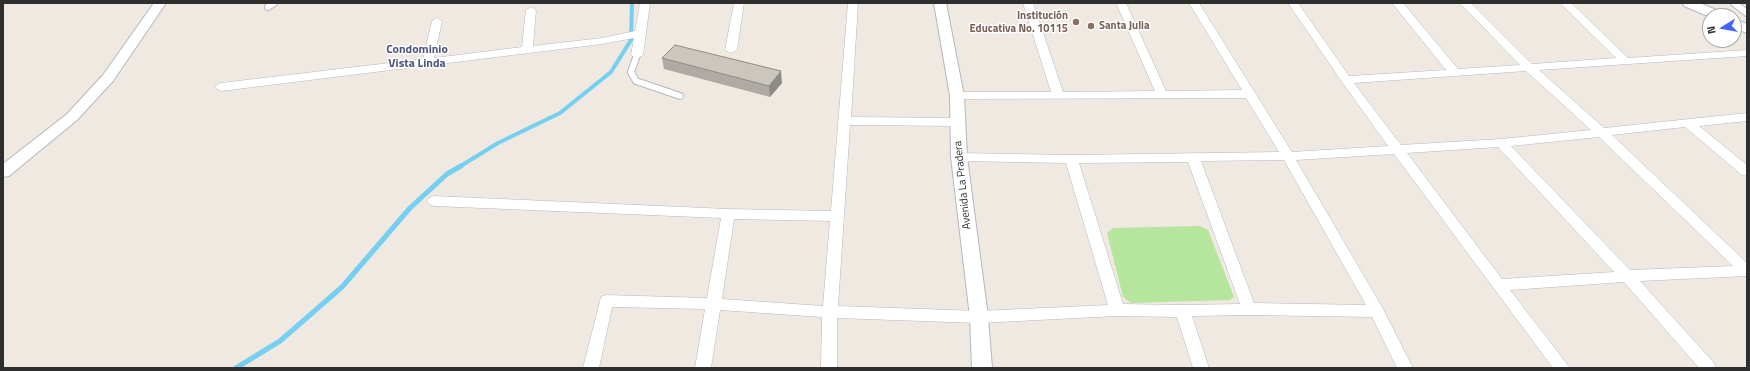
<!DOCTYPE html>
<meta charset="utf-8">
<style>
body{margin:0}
#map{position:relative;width:1750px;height:371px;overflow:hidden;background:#efe9e1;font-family:"Titillium Web",sans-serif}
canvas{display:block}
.frame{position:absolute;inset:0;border:4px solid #2e2e2e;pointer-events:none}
.north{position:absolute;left:1702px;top:8px;width:40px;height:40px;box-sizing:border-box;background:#fff;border:1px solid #ababab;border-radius:50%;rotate:259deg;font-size:11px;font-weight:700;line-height:16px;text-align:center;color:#2e2e2e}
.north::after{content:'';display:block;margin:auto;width:14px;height:18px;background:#4264fb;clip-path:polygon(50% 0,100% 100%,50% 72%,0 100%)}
</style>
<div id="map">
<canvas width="1750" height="371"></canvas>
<div class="frame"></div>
<div class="north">N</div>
</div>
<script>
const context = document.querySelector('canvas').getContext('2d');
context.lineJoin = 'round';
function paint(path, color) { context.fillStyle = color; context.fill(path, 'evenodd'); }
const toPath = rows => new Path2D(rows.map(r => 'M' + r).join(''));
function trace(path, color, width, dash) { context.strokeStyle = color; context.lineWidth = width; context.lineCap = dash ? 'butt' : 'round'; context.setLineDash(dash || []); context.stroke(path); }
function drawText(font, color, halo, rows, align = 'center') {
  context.font = font + ' "Titillium Web",sans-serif'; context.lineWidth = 3; context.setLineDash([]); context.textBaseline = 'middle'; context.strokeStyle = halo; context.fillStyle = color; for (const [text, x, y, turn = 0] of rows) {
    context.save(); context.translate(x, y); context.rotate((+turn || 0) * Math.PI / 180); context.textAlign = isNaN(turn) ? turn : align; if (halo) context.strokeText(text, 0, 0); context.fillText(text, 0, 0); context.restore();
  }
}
paint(toPath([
 [1200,226,1208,230,1234,297,1229,300,1131,303,1123,297,1107,233,1113,228]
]), '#b6e59e');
trace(toPath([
 [459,167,498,143,560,113,611,72,631,40,632,3]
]), '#75cff0', 4);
trace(toPath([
 [236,368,280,341,342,287,410,208,447,174,461,166]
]), '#75cff0', 5);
const service = toPath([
 [1734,3,1747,13],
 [268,7,274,3],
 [637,55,631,72,636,81,680,96]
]);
const minor = toPath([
 [640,3,650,3,643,55,637,58,631,55,634,38,602,44,221,91,217,89,215,87,217,85,221,83,423,59,432,21,437,18,442,21,434,58,522,47,526,10,531,7,536,10,533,46,602,38,635,31,640,3],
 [734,3,744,3,737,50,731,53,725,50,734,3],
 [848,3,858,3,851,117,957,118,961,119,963,122,961,125,957,126,850,125,838,306,979,311,1108,305,1066,163,959,161,955,160,953,157,955,154,959,153,1071,155,1279,152,1246,98,953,99,951,96,953,93,957,92,1051,92,1023,3,1033,3,1063,92,1155,91,1116,3,1126,3,1166,91,1242,90,1189,3,1199,3,1292,152,1388,146,1342,82,1288,3,1298,3,1349,76,1446,70,1392,3,1403,3,1458,69,1520,65,1460,3,1471,3,1532,64,1616,58,1560,3,1571,3,1628,58,1747,50,1747,56,1539,70,1604,128,1747,113,1747,121,1699,126,1747,165,1747,176,1742,175,1685,127,1612,135,1747,263,1747,276,1640,281,1714,363,1716,368,1699,368,1624,282,1510,290,1570,368,1553,368,1394,154,1296,160,1382,307,1413,368,1397,368,1372,317,1249,315,1192,316,1209,368,1193,368,1177,317,1117,316,979,323,837,318,837,368,821,368,822,317,720,310,711,368,695,368,705,309,612,307,599,368,583,368,601,297,606,295,707,298,721,218,434,206,429,204,427,201,429,198,434,196,728,209,831,211,848,3],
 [1526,71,1591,130,1501,139,1401,145,1354,83,1526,71],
 [1599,137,1733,266,1630,270,1511,146,1599,137],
 [1498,147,1614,272,1502,279,1407,153,1498,147],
 [1284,160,1366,305,1254,303,1201,161,1284,160],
 [1188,162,1240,304,1183,305,1123,304,1079,163,1188,162],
 [734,219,830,221,823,306,722,299,734,219]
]);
const tertiary = toPath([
 [154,3,166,3,113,81,77,120,9,176,3,177,3,164,67,114,103,75,154,3],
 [934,3,946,3,964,96,967,157,988,317,992,368,972,368,970,317,951,157,950,96,934,3],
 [1683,3,1700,3,1723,13,1724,16,1710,17,1684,6,1683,3],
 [1734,19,1747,24,1747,33,1734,28,1734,19]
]);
trace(service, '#b4b7c1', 8);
trace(minor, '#b4b7c1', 1);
trace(tertiary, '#b4b7c1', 2);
trace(service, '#fff', 6);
paint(minor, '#fff');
paint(tertiary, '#fff');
paint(toPath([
 [662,58,782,83,770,97,664,69]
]), '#afaba4');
paint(toPath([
 [781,71,782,83,770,97,769,86]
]), '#8e8b86');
const building = toPath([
 [675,45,781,71,769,86,662,58,675,45]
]);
paint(building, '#cbc7bf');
trace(building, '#8e8b86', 1);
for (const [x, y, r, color] of [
 [1076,22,4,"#8d6e63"],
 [1091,26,4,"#8d6e63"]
]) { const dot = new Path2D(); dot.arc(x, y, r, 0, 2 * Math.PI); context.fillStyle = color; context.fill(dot); trace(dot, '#fff', 1.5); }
drawText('bold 11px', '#785e54', '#fff', [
 ["Institución",1068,16],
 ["Educativa No. 10115",1068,29],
 ["Santa Julia",1099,26,"left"]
], 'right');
drawText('11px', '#2e2e2e', '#fff', [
 ["Avenida La Pradera",963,185,-96]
]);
drawText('bold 12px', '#4d5680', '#fff', [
 ["Condominio",417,50],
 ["Vista Linda",417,64]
]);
</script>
